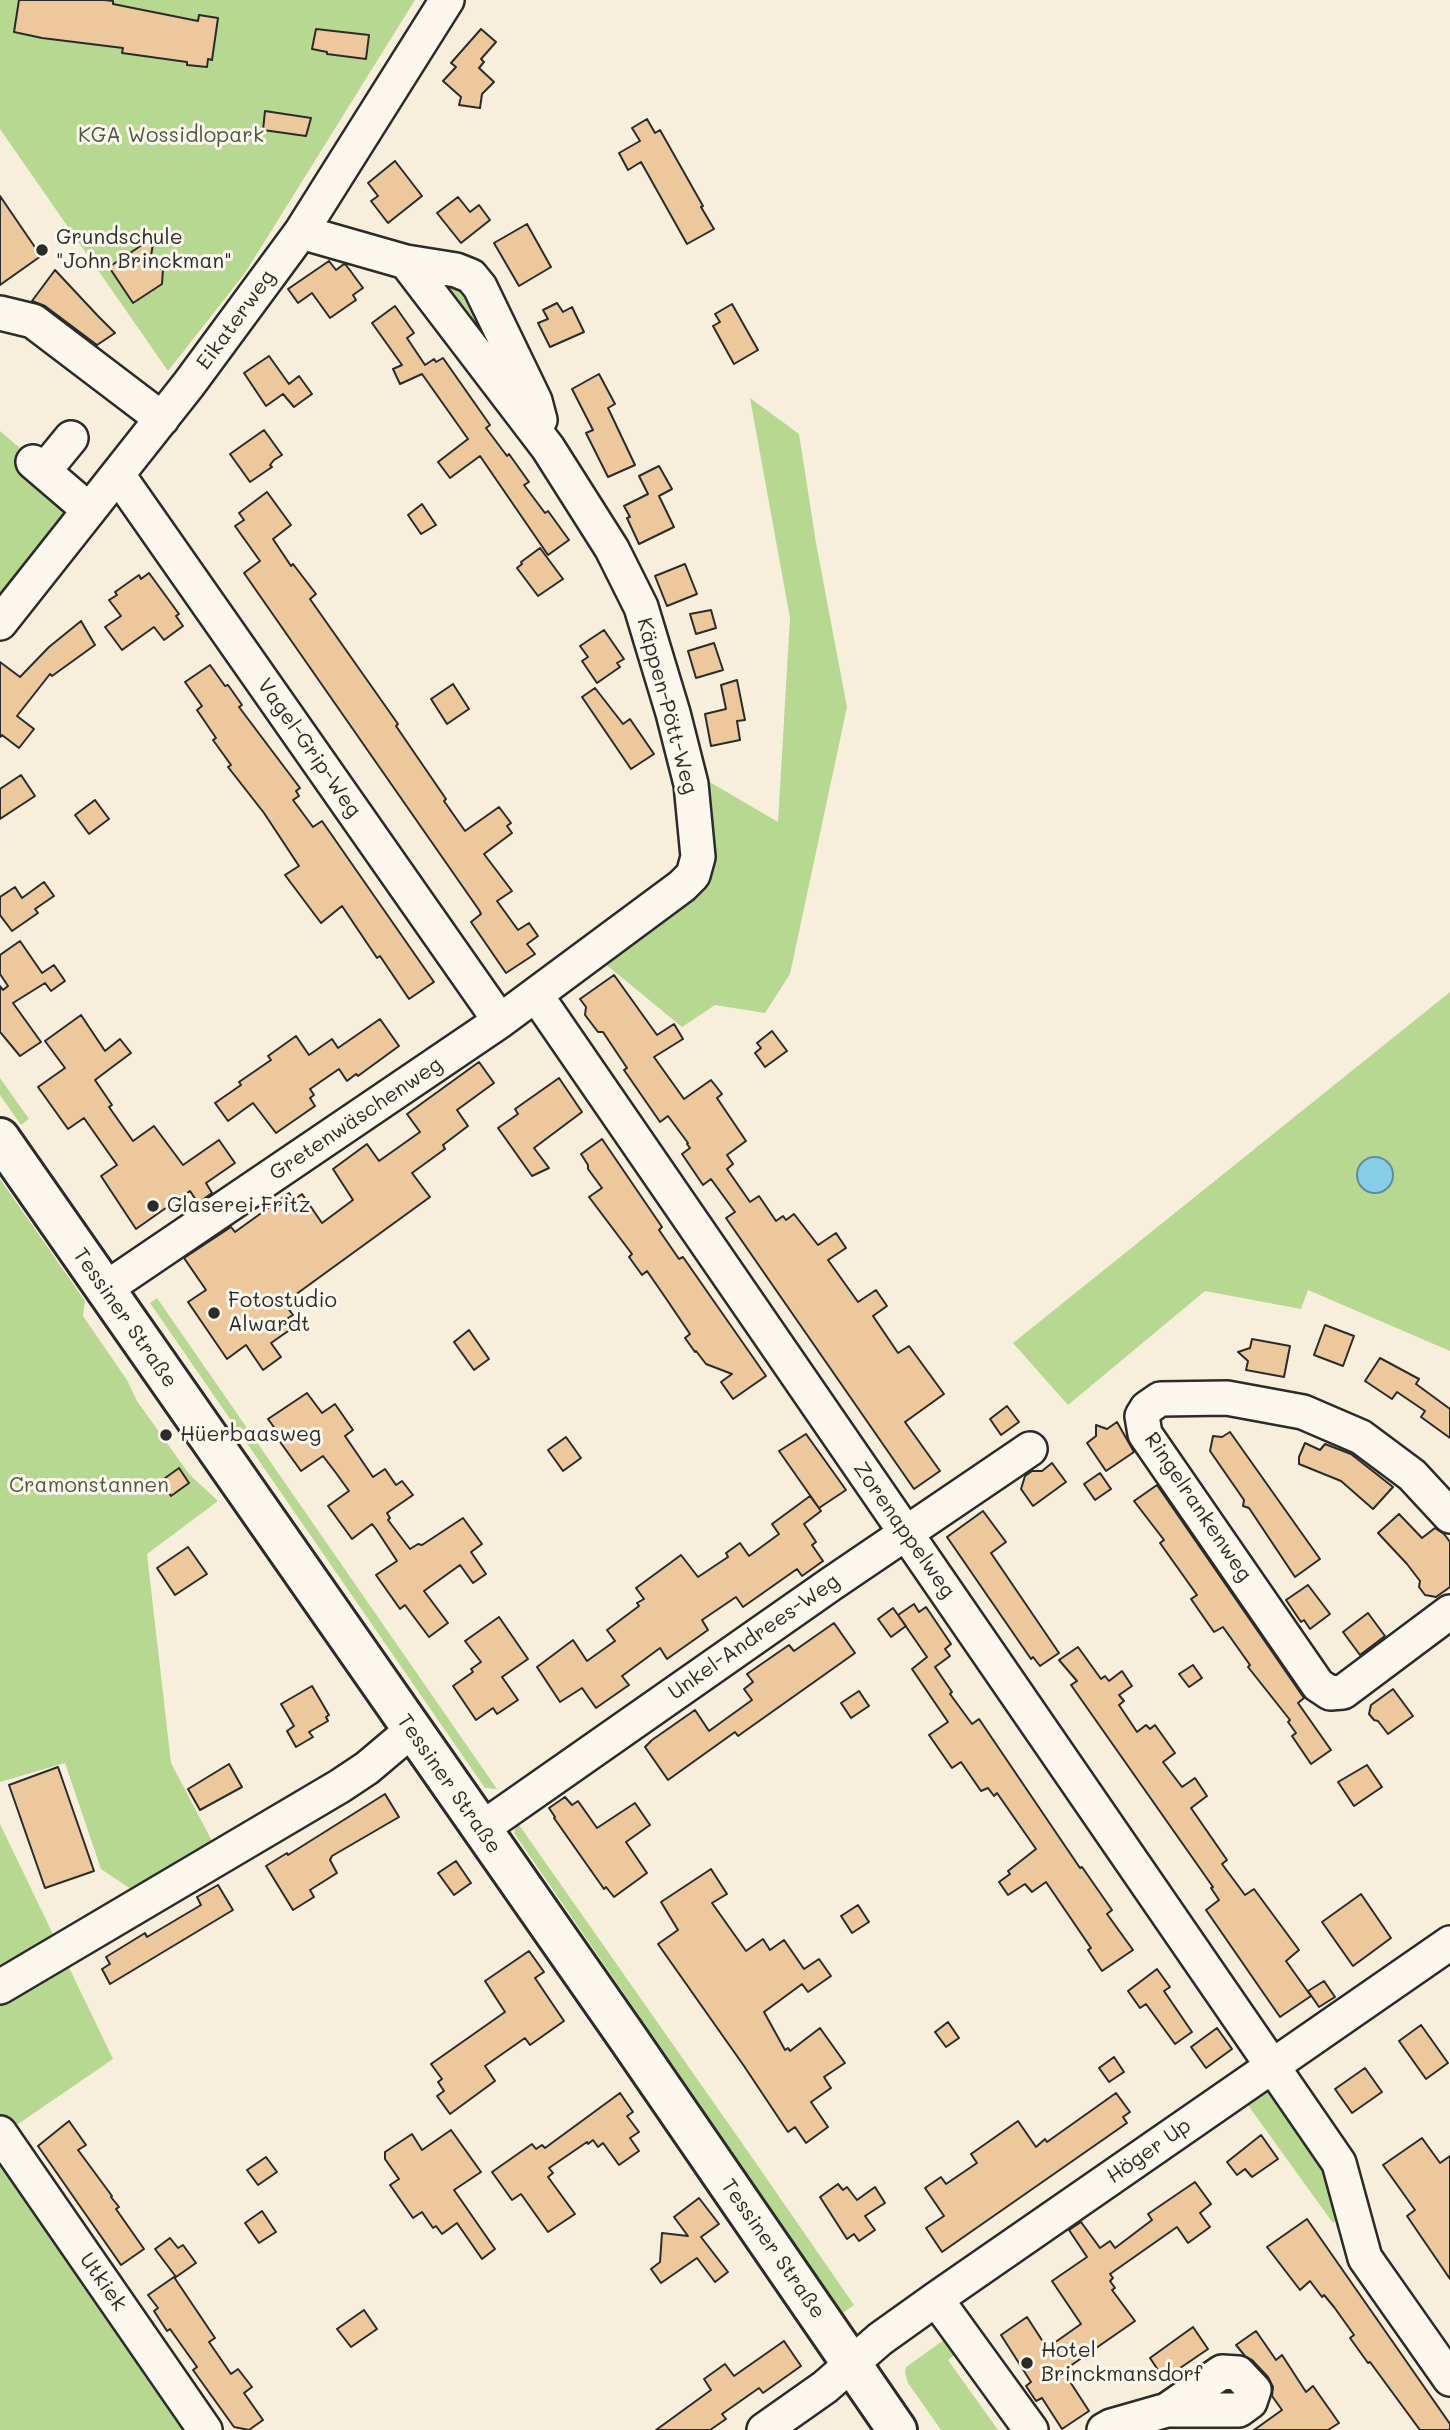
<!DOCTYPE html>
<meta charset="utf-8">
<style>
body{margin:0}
canvas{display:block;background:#f8eedc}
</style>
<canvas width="1450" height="2430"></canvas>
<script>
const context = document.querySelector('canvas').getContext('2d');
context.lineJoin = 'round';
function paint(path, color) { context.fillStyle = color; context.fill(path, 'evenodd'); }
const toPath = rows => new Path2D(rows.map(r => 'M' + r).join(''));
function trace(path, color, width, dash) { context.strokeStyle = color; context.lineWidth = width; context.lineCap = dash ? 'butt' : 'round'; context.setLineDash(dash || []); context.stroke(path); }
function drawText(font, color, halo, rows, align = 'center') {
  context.font = font + ' Mali,sans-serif'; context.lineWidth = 6; context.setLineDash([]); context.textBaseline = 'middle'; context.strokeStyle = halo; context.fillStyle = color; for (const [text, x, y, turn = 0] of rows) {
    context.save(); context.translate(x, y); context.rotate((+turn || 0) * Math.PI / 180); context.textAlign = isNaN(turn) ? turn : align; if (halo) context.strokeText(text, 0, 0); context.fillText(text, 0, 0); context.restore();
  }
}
paint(toPath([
 [0,0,415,0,245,273,168,371,0,129],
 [431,277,473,290,520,402],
 [750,398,799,434,816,543,847,707,790,974,765,1013,715,1005,682,1027,592,953,682,886,696,774,778,822,790,618],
 [0,431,86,504,0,613],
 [1450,992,1450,1351,1308,1290,1301,1309,1205,1291,1068,1405,1013,1343],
 [0,1078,29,1119,21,1125,0,1095],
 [0,1179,85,1301,83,1316,127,1380,137,1401,189,1474,218,1501,147,1554,171,1763,212,1841,131,1889,101,1869,65,1763,0,1782],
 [157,1298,497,1789,485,1788,150,1303],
 [517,1822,749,2153,854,2305,843,2313,514,1833],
 [0,1824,113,2059,2,2135,205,2430,0,2430],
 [1272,2065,1351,2208,1333,2223,1237,2090],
 [938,2329,964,2348,948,2360,998,2430,941,2430,908,2383,905,2373,906,2367,944,2340]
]), '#b7d891');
const water = toPath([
 '1357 1175a18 18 0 1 1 36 0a18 18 0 1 1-36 0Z'
]);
paint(water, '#86cde7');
trace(water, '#628c9c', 2);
const building = toPath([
 [19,0,104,0,113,1,113,4,198,21,199,15,218,18,212,60,208,59,207,67,187,65,187,62,122,53,123,48,42,38,14,32,19,0],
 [316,29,369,35,366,59,327,54,327,52,312,49,316,29],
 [481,29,496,42,481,59,484,62,479,68,494,82,482,94,480,108,459,105,461,97,443,81,456,67,451,63,481,29],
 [265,111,311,118,306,136,263,130,265,111],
 [647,119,655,133,660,130,703,206,701,207,714,229,687,244,641,162,628,170,619,153,640,141,632,128,647,119],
 [395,161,422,196,388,223,371,201,378,196,368,183,395,161],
 [0,196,41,256,0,285,0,196],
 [458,197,470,212,479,205,490,220,461,243,437,213,458,197],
 [527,224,551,267,519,286,494,243,527,224],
 [154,237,149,269,163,269,162,284,133,303,109,267,154,237],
 [329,261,336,270,344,264,346,265,363,288,353,295,356,300,330,318,312,293,298,303,288,289,329,261],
 [55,270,98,316,115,333,97,345,45,306,32,301,55,270],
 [557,303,563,312,572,307,584,332,550,347,538,323,548,319,543,310,557,303],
 [732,304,758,350,734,364,713,326,720,322,715,314,732,304],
 [395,306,414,333,407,338,425,365,434,359,436,362,443,358,490,425,486,428,507,456,509,454,529,482,524,485,545,513,548,511,569,540,548,555,480,456,450,478,438,462,468,439,422,374,400,384,393,369,402,365,372,323,395,306],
 [269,356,289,384,299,376,312,394,294,407,283,394,266,406,244,373,269,356],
 [599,374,615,404,608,408,635,465,608,477,586,433,593,430,572,389,599,374],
 [264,430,282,455,274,460,270,465,272,467,250,482,230,454,264,430],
 [659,466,672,489,659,496,674,527,639,544,627,518,630,517,624,506,648,494,639,476,659,466],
 [267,492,291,525,273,539,291,566,293,564,316,594,310,599,398,724,396,726,446,799,444,801,465,831,499,807,511,823,507,826,512,833,484,854,512,891,497,901,518,930,529,923,538,936,527,944,535,954,506,973,471,922,481,914,479,910,244,573,260,561,235,526,244,520,239,513,267,492],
 [422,504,436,525,421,534,408,515,422,504],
 [540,548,563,579,538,596,517,568,522,564,521,562,540,548],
 [685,564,697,594,667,606,655,576,685,564],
 [149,573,179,614,176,616,183,626,164,640,154,627,122,650,105,627,121,616,109,600,117,595,115,592,139,575,141,579,149,573],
 [711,610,716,628,696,634,690,614,711,610],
 [81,621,95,645,52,676,50,674,17,716,34,729,19,748,2,735,0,737,0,662,20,677,49,647,81,621],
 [604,630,624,659,617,663,620,667,597,683,582,661,588,657,580,646,604,630],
 [714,643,723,670,696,678,688,651,714,643],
 [210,665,225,686,228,685,242,705,239,707,300,788,296,791,299,796,293,800,313,827,322,821,434,982,409,999,380,956,377,958,342,906,321,923,285,875,299,866,264,813,228,767,231,765,213,740,216,738,197,710,202,706,185,682,210,665],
 [737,680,745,720,737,721,740,740,711,746,705,714,726,709,721,685,737,680],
 [453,684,469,709,447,724,431,699,453,684],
 [595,688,623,724,630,719,654,754,631,769,582,697,595,688],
 [21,775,35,796,0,819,0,789,21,775],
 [95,800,109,819,89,834,75,815,95,800],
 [44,882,54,896,35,909,38,913,12,931,0,915,0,897,15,887,22,898,44,882],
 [20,941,42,973,54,965,65,981,51,991,45,983,13,1003,41,1042,20,1056,0,1032,0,986,3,990,8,986,0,974,0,955,20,941],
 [614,975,657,1035,674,1024,683,1039,654,1057,684,1099,711,1080,722,1094,717,1098,746,1141,727,1155,733,1164,727,1169,750,1202,759,1196,776,1221,783,1216,786,1220,794,1214,818,1245,836,1233,846,1248,828,1260,858,1302,876,1290,887,1306,873,1316,898,1353,909,1346,944,1394,905,1422,940,1471,914,1489,726,1218,735,1212,711,1179,703,1185,682,1154,690,1148,687,1144,688,1143,668,1116,660,1122,624,1070,627,1068,603,1032,598,1032,585,1015,586,1007,580,999,614,975],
 [81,1015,105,1051,120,1039,131,1053,95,1080,112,1105,109,1107,133,1141,154,1126,183,1165,219,1140,235,1163,206,1183,212,1193,198,1203,190,1191,136,1229,101,1176,117,1165,84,1118,68,1129,38,1087,65,1068,45,1041,81,1015],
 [380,1019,399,1046,358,1076,356,1074,347,1081,339,1069,310,1089,314,1095,310,1098,315,1106,276,1133,253,1103,228,1121,215,1103,241,1085,239,1082,271,1060,268,1056,296,1036,309,1055,332,1039,338,1048,380,1019],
 [772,1031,787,1051,765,1067,755,1053,761,1048,757,1043,772,1031],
 [479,1062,494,1083,457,1110,468,1126,443,1145,445,1149,412,1173,430,1197,284,1303,293,1315,288,1318,294,1327,271,1343,281,1357,263,1370,246,1345,227,1359,188,1302,206,1290,184,1258,231,1227,235,1232,289,1193,294,1200,302,1194,322,1223,353,1200,333,1169,367,1144,379,1161,420,1132,407,1114,479,1062],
 [559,1078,582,1112,534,1148,549,1168,532,1176,498,1128,518,1114,515,1109,559,1078],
 [602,1139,662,1227,659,1230,679,1259,683,1257,766,1376,733,1399,721,1382,732,1374,706,1364,696,1351,695,1352,685,1338,690,1334,665,1297,647,1271,642,1275,629,1257,632,1254,589,1197,602,1188,588,1169,588,1165,581,1154,602,1139],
 [1325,1325,1354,1336,1343,1366,1314,1355,1325,1325],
 [469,1330,489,1359,474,1370,454,1342,469,1330],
 [1252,1339,1290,1346,1284,1377,1246,1370,1248,1361,1238,1352,1250,1348,1252,1339],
 [1380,1358,1419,1379,1416,1384,1450,1409,1450,1438,1421,1417,1425,1411,1397,1392,1392,1399,1365,1381,1380,1358],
 [307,1393,322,1413,335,1404,353,1430,345,1436,373,1477,385,1469,396,1485,402,1481,413,1495,387,1513,390,1518,388,1520,410,1549,418,1544,422,1545,463,1518,482,1544,471,1552,486,1574,473,1583,460,1565,424,1591,448,1623,429,1637,405,1605,400,1609,376,1575,397,1561,376,1529,372,1524,352,1539,328,1506,349,1491,336,1473,323,1456,301,1471,278,1439,281,1437,268,1419,307,1393],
 [1007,1406,1019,1422,1001,1435,990,1419,1007,1406],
 [1117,1422,1134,1452,1106,1471,1087,1443,1096,1436,1096,1425,1107,1429,1117,1422],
 [1230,1432,1320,1559,1295,1577,1249,1508,1243,1506,1244,1500,1210,1451,1213,1436,1222,1437,1230,1432],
 [806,1434,846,1490,819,1508,779,1451,806,1434],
 [566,1437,581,1458,563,1471,548,1450,566,1437],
 [1305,1443,1320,1450,1325,1444,1351,1454,1393,1487,1373,1509,1341,1481,1299,1464,1299,1457,1305,1443],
 [1052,1463,1066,1482,1033,1506,1021,1489,1025,1476,1032,1471,1042,1471,1052,1463],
 [179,1468,189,1483,171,1496,161,1481,179,1468],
 [1100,1473,1111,1489,1095,1500,1084,1484,1100,1473],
 [1157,1485,1304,1698,1298,1703,1331,1750,1311,1764,1292,1736,1296,1733,1288,1722,1290,1720,1248,1667,1250,1665,1223,1627,1214,1632,1191,1599,1197,1595,1160,1543,1164,1540,1134,1501,1157,1485],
 [810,1496,821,1511,804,1524,816,1542,812,1545,823,1561,802,1576,797,1569,743,1607,736,1597,702,1620,708,1630,667,1659,660,1648,622,1676,629,1685,596,1708,582,1688,560,1702,537,1667,573,1640,587,1661,615,1641,607,1630,639,1606,637,1603,644,1599,636,1588,681,1555,698,1577,728,1557,726,1553,740,1543,749,1556,779,1534,772,1524,810,1496],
 [983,1511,1006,1542,991,1553,1059,1653,1040,1666,1033,1657,1031,1659,947,1537,983,1511],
 [1399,1514,1422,1538,1435,1528,1444,1534,1450,1542,1450,1587,1436,1597,1425,1595,1419,1587,1420,1581,1407,1564,1378,1533,1399,1514],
 [188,1547,207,1574,175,1595,157,1568,188,1547],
 [1308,1585,1330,1614,1310,1629,1304,1620,1301,1622,1286,1600,1308,1585],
 [914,1604,919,1612,926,1607,951,1644,945,1649,950,1656,935,1667,952,1692,950,1694,972,1724,979,1719,1080,1868,1082,1867,1112,1910,1107,1914,1133,1950,1102,1971,1088,1950,1091,1948,1046,1882,1032,1892,1025,1884,1008,1895,999,1882,1010,1874,1008,1871,1036,1849,997,1793,994,1796,988,1788,981,1791,961,1762,952,1768,929,1735,948,1722,912,1669,927,1657,898,1615,914,1604],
 [893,1608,906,1626,891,1637,878,1619,893,1608],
 [1368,1613,1385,1636,1360,1655,1343,1632,1368,1613],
 [499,1617,528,1659,502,1677,518,1700,497,1714,493,1708,476,1720,453,1686,473,1672,471,1669,481,1662,465,1641,499,1617],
 [834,1623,855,1653,738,1736,735,1732,668,1780,645,1747,652,1740,695,1710,709,1731,752,1700,744,1689,753,1682,747,1674,789,1645,794,1651,834,1623],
 [1078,1647,1101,1679,1105,1676,1109,1681,1122,1671,1132,1686,1119,1695,1124,1701,1119,1705,1137,1732,1146,1725,1150,1729,1155,1725,1175,1753,1163,1762,1182,1787,1195,1778,1207,1796,1191,1808,1227,1860,1222,1864,1245,1895,1254,1889,1299,1950,1286,1961,1311,1996,1280,2017,1206,1910,1219,1900,1211,1888,1213,1887,1071,1685,1077,1681,1059,1660,1078,1647],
 [1193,1665,1202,1678,1189,1687,1179,1674,1193,1665],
 [312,1686,329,1715,326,1717,328,1721,309,1732,313,1737,296,1747,287,1731,294,1726,281,1704,312,1686],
 [1393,1689,1413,1716,1388,1734,1378,1721,1374,1720,1369,1714,1371,1705,1393,1689],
 [859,1691,869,1706,851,1718,841,1703,859,1691],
 [229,1764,242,1787,200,1810,188,1789,229,1764],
 [1367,1765,1382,1787,1354,1806,1338,1782,1367,1765],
 [58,1767,94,1871,45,1888,9,1785,58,1767],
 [385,1794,399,1817,332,1856,330,1860,337,1873,310,1890,314,1897,293,1910,266,1866,287,1853,288,1855,385,1794],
 [565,1797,572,1805,578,1801,597,1828,635,1803,650,1825,626,1842,647,1873,614,1897,606,1887,604,1889,554,1818,555,1817,549,1808,565,1797],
 [456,1861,471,1883,454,1895,438,1873,456,1861],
 [711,1869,727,1894,712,1903,746,1951,763,1939,770,1950,784,1940,804,1969,819,1959,831,1976,808,1992,802,1984,764,2012,785,2050,788,2048,790,2051,820,2028,845,2063,824,2077,831,2088,811,2102,828,2127,806,2143,795,2127,788,2132,744,2066,658,1944,678,1930,661,1902,711,1869],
 [218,1885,233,1910,110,1984,102,1969,110,1964,106,1957,145,1933,147,1937,201,1905,197,1897,218,1885],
 [1361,1894,1391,1938,1353,1966,1322,1922,1361,1894],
 [858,1905,869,1922,852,1933,841,1916,858,1905],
 [529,1951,544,1972,535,1978,564,2021,530,2045,525,2038,485,2066,495,2081,450,2114,437,2096,444,2091,438,2082,442,2079,431,2064,505,2012,485,1981,529,1951],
 [1157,1969,1170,1987,1164,1991,1192,2032,1175,2044,1146,2004,1140,2008,1128,1991,1157,1969],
 [1324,1981,1335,1997,1319,2007,1308,1991,1324,1981],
 [948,2022,959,2038,946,2047,935,2032,948,2022],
 [1421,2025,1448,2063,1426,2079,1399,2041,1421,2025],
 [1217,2028,1232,2049,1206,2068,1191,2047,1217,2028],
 [1114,2057,1124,2072,1109,2082,1099,2068,1114,2057],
 [1365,2068,1382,2092,1352,2113,1335,2089,1365,2068],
 [620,2093,633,2112,627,2116,639,2132,630,2138,639,2151,619,2165,603,2143,598,2147,593,2140,588,2144,587,2142,549,2168,553,2173,548,2177,575,2214,548,2232,521,2194,512,2200,492,2172,532,2144,536,2149,542,2145,545,2148,620,2093],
 [1116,2093,1130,2112,1123,2117,1127,2123,942,2252,926,2228,944,2216,925,2188,941,2177,946,2184,977,2163,971,2154,1018,2121,1036,2147,1045,2139,1047,2142,1116,2093],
 [69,2121,86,2145,78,2150,112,2196,111,2197,119,2207,116,2209,144,2249,121,2265,38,2146,69,2121],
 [451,2130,481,2172,454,2190,495,2249,482,2259,457,2223,442,2234,436,2226,433,2228,422,2212,413,2218,390,2185,399,2179,385,2159,385,2152,412,2134,422,2150,451,2130],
 [1261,2135,1278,2159,1252,2177,1245,2169,1237,2175,1227,2162,1261,2135],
 [1422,2138,1440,2163,1450,2156,1450,2279,1407,2216,1415,2210,1383,2165,1422,2138],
 [266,2157,277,2172,258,2185,247,2170,266,2157],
 [1195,2182,1211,2204,1200,2213,1210,2227,1188,2243,1177,2227,1110,2274,1113,2278,1110,2281,1115,2288,1112,2290,1135,2321,1063,2371,1089,2411,1062,2429,1042,2398,1036,2401,1026,2386,1031,2382,1001,2335,1027,2317,1047,2348,1081,2324,1052,2281,1087,2257,1069,2230,1081,2222,1100,2248,1110,2241,1115,2248,1152,2220,1148,2214,1195,2182],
 [838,2184,843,2190,847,2187,857,2200,875,2187,885,2203,865,2216,875,2230,859,2241,854,2234,847,2239,820,2197,838,2184],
 [699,2198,719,2224,701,2237,728,2272,715,2282,697,2258,661,2283,651,2269,660,2262,662,2233,688,2236,674,2217,699,2198],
 [262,2211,276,2232,259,2243,245,2223,262,2211],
 [1307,2219,1450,2424,1450,2430,1420,2430,1370,2362,1368,2363,1350,2338,1354,2335,1334,2307,1324,2295,1322,2297,1310,2281,1300,2290,1267,2247,1307,2219],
 [170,2238,178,2248,183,2245,196,2263,176,2277,155,2249,170,2238],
 [174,2277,215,2338,209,2342,231,2374,238,2369,252,2387,244,2393,263,2420,249,2430,234,2427,193,2370,197,2367,170,2329,167,2331,154,2311,158,2308,148,2295,174,2277],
 [364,2310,377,2329,351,2347,337,2329,364,2310],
 [1193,2327,1208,2349,1164,2379,1150,2358,1193,2327],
 [1256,2331,1276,2360,1282,2355,1306,2392,1313,2386,1339,2423,1328,2430,1254,2430,1282,2410,1272,2396,1273,2387,1268,2377,1252,2360,1245,2356,1236,2345,1256,2331],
 [784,2341,801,2366,763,2393,759,2388,722,2414,726,2419,710,2430,656,2430,711,2390,704,2379,725,2364,734,2376,784,2341]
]);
paint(building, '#edc89d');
trace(building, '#2b2b2b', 2);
const minor = toPath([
 [301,232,406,262,456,270,471,276,480,287,535,401,540,420],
 [0,313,33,321,162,419],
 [33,462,89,510],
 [44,471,71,438],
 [118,475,500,1021],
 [0,623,189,384,301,232,447,0],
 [536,995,1339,2163,1365,2258,1450,2379],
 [105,1289,500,1021,682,886,693,875,698,857,691,784,673,713,641,607,612,549,548,448,406,262],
 [1450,1516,1412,1475,1361,1437,1303,1412,1227,1398,1160,1399,1147,1408,1142,1416,1145,1434,1318,1685,1330,1693,1343,1692,1450,1612],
 [481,1829,831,1584,1030,1449],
 [0,1987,340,1786,367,1768,412,1730],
 [0,2133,205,2430],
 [936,2299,1031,2430],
 [764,2430,825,2387,880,2339,936,2299,1450,1943],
 [1104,2430,1111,2426,1167,2410,1239,2410,1250,2402,1254,2390,1238,2373,1222,2372,1167,2410]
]);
const major = toPath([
 [0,1138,627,2037,897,2430]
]);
trace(minor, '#2b2b2b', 38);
trace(major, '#2b2b2b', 44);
trace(minor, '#fbf7ec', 33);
trace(major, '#fbf7ec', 38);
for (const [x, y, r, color] of [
 [42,250,7,"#2b2b2b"],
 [153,1206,7,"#2b2b2b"],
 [214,1313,7,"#2b2b2b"],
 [166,1435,7,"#2b2b2b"],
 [1027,2363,7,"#2b2b2b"]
]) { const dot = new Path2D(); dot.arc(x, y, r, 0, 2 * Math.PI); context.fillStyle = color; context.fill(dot); trace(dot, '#fbf7ec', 2.5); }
drawText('21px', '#4e5644', '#fbf7ec', [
 ["KGA Wossidlopark",171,136],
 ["Cramonstannen",89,1486]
]);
drawText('21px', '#2b2b2b', '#fbf7ec', [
 ["Grundschule",56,238],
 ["\"John Brinckman\"",56,262],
 ["Glaserei Fritz",167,1206],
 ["Fotostudio",228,1301],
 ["Alwardt",228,1325],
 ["Hüerbaasweg",180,1435],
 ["Hotel",1041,2351],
 ["Brinckmansdorf",1041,2375]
], 'left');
drawText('21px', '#2b2b2b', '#fbf7ec', [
 ["Eikaterweg",236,320,-54],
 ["Käppen-Pött-Weg",667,706,75],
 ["Vagel-Grip-Weg",309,748,55],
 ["Gretenwäschenweg",356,1119,-34],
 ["Tessiner Straße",125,1318,55],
 ["Ringelrankenweg",1198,1507,56],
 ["Zorenappelweg",904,1530,55],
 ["Unkel-Andrees-Weg",754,1637,-35],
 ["Tessiner Straße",449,1784,55],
 ["Höger Up",1149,2151,-35],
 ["Tessiner Straße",773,2249,55],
 ["Utkiek",103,2282,55]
]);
</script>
